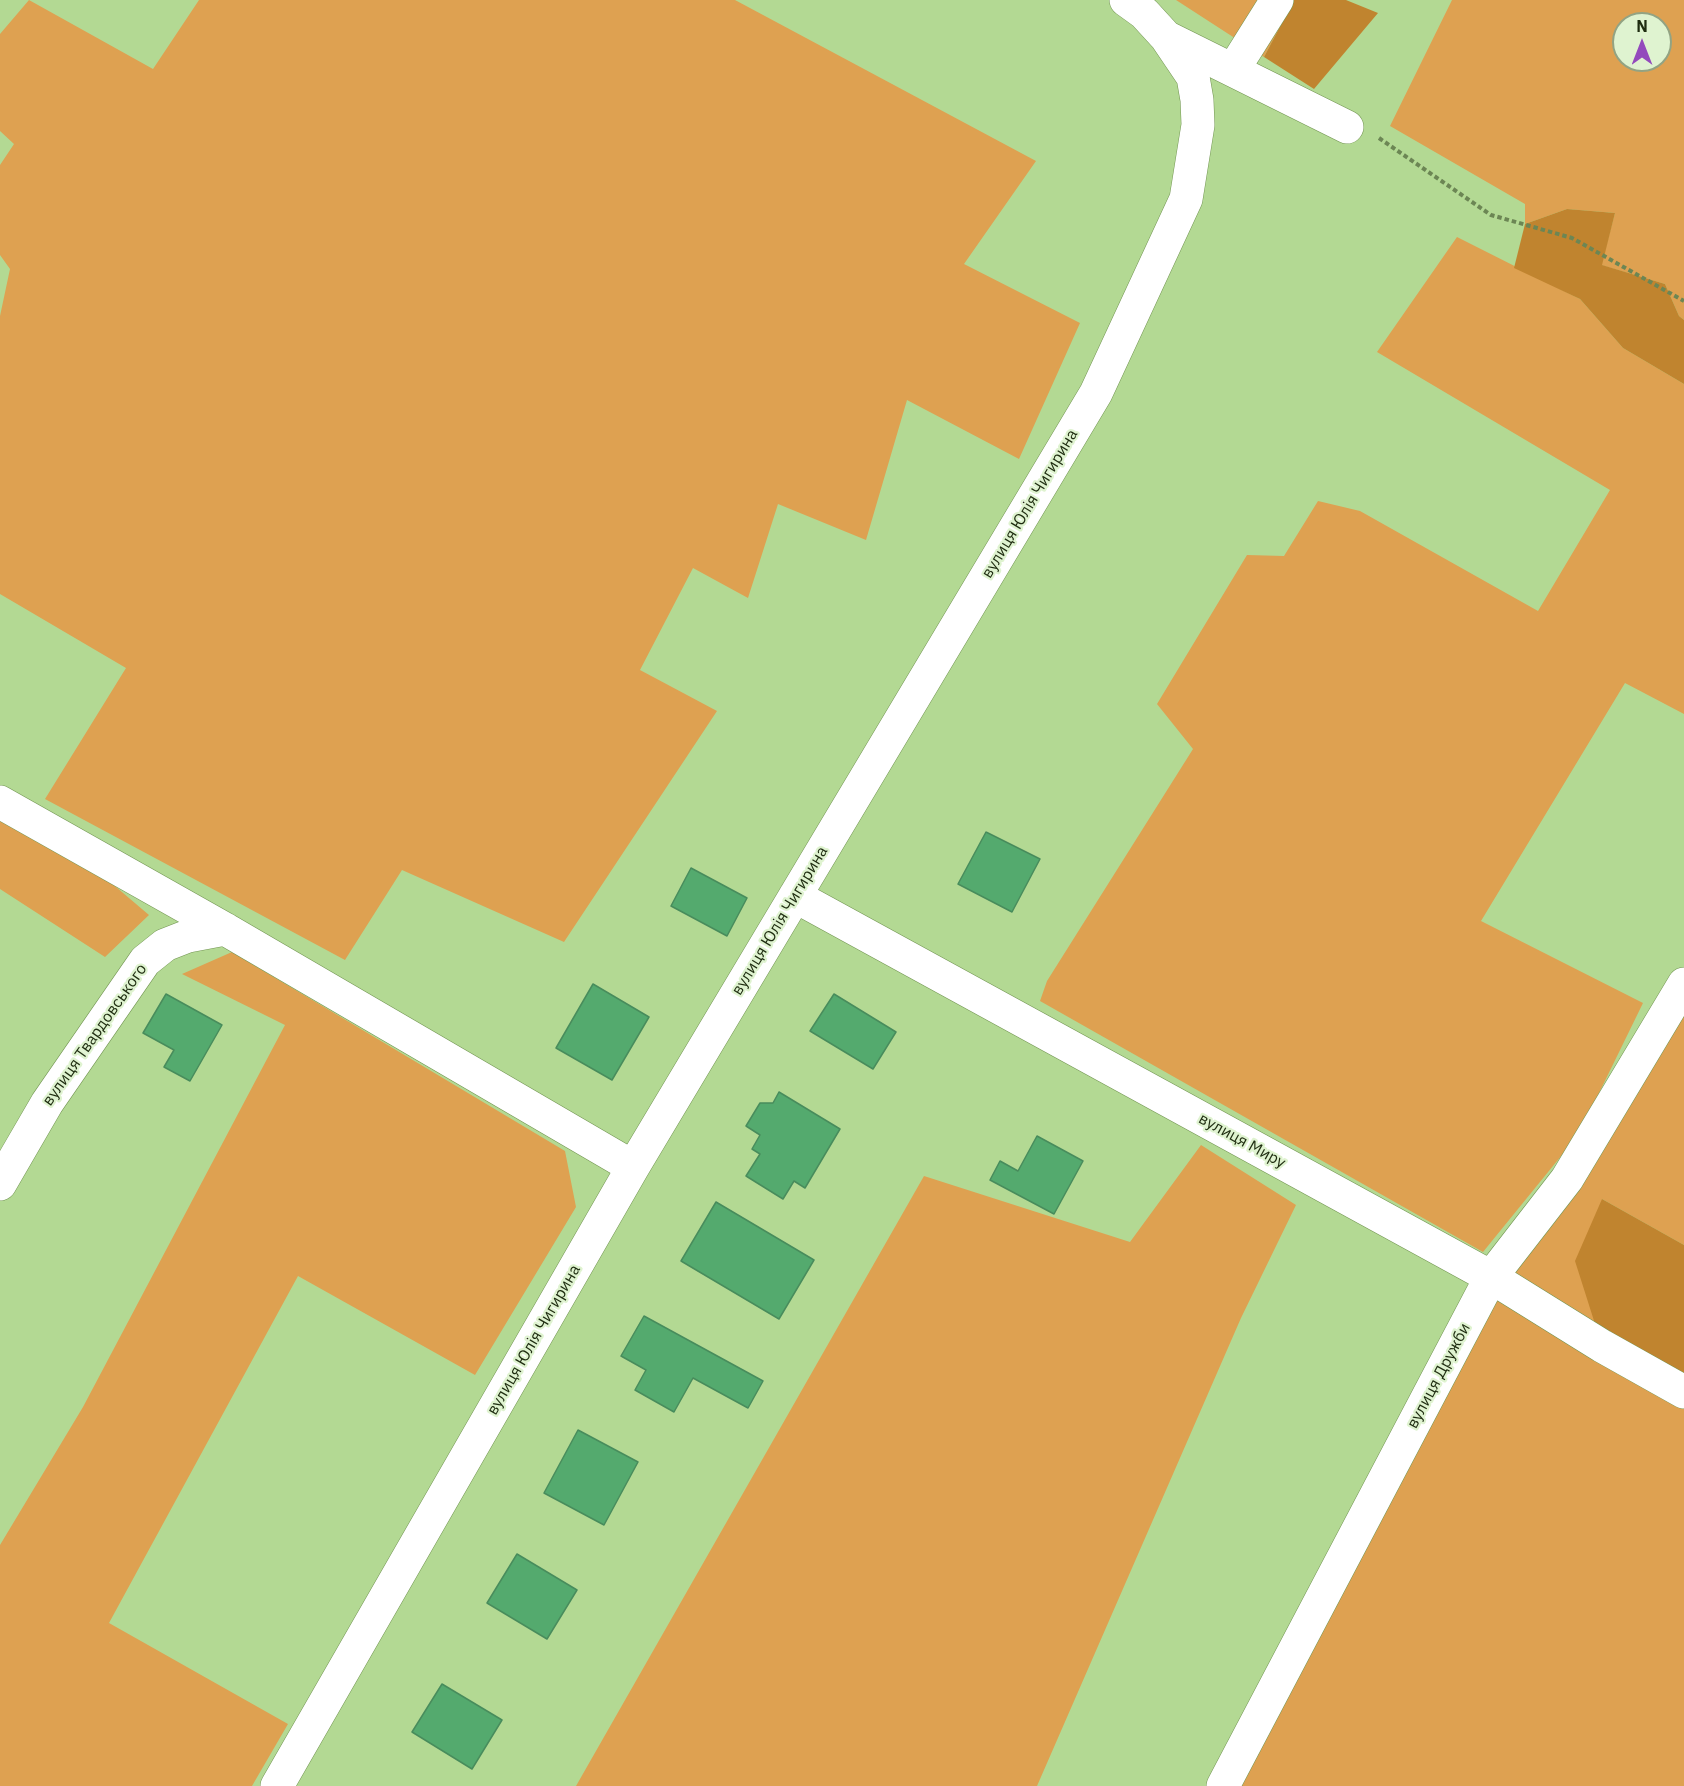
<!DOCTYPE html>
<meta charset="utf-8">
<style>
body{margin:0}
#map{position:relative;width:1684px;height:1786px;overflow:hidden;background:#b3d993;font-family:"IBM Plex Sans",sans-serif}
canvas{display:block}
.north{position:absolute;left:1612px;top:12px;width:60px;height:60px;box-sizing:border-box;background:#dff3d0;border:2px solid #92a383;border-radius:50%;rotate:0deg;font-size:16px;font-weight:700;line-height:24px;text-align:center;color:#1e2c10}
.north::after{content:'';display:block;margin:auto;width:21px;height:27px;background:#934abc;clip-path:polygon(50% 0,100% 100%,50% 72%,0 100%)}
</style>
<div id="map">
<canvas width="1684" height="1786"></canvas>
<div class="north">N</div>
</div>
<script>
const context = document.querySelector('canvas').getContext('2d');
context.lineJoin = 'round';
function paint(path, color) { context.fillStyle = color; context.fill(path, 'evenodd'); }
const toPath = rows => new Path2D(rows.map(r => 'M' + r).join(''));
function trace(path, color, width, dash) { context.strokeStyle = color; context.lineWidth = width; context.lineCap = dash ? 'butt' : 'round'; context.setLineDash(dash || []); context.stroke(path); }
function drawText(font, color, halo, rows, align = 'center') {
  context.font = font + ' "IBM Plex Sans",sans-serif'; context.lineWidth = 4.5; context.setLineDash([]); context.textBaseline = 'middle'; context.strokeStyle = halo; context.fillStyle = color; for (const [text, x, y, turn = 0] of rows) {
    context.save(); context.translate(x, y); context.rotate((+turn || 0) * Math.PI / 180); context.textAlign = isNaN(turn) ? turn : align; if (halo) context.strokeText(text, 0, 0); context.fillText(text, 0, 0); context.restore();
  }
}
paint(toPath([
 [29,0,153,69,199,0,735,0,1036,161,964,264,1080,323,1019,459,907,400,866,540,778,504,748,598,693,568,640,670,717,711,564,942,402,870,345,960,45,799,126,668,0,594,0,316,10,269,0,255,0,165,14,144,0,131,0,34],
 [1176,0,1294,0,1264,57],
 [1452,0,1684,0,1684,320,1679,316,1665,284,1601,265,1615,213,1567,209,1525,224,1525,204,1390,126],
 [1624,24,1660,24,1660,60,1624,60],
 [1457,237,1580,299,1623,348,1684,384,1684,714,1625,683,1481,921,1643,1003,1579,1134,1483,1252,1040,1001,1047,981,1193,749,1157,704,1247,555,1284,556,1318,501,1360,511,1538,611,1610,490,1377,352],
 [0,817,96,870,149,915,105,957,0,889],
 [232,952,565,1151,576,1207,475,1375,298,1276,109,1623,288,1724,252,1786,0,1786,0,1545,83,1407,285,1025,182,974],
 [1684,984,1684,1245,1602,1199,1684,1392,1684,1786,1223,1786,1491,1277],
 [1201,1145,1296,1205,1241,1318,1037,1786,576,1786,924,1176,1130,1242]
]), '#dea151');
paint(toPath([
 [1294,0,1346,0,1378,13,1314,89,1264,57],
 [1567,209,1615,213,1602,265,1665,284,1679,316,1684,320,1684,384,1623,348,1580,299,1514,268,1525,224],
 [1602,1199,1684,1245,1684,1392,1602,1346,1575,1261]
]), '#c0842f');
const building = toPath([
 [986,832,1040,859,1012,912,958,884,986,832],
 [691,868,747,898,727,936,671,906,691,868],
 [593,984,649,1017,612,1080,556,1048,593,984],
 [166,994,222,1025,190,1081,164,1067,174,1050,143,1033,166,994],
 [834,994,896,1032,873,1069,810,1031,834,994],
 [779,1092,840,1129,805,1188,794,1181,783,1199,746,1176,760,1154,752,1149,760,1135,746,1126,760,1103,773,1103,779,1092],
 [1037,1136,1083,1161,1054,1214,990,1180,1000,1161,1018,1171,1037,1136],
 [716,1202,814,1260,779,1319,681,1261,716,1202],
 [644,1316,763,1381,748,1408,693,1378,674,1412,635,1390,646,1370,621,1356,644,1316],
 [578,1430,638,1462,604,1525,544,1493,578,1430],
 [517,1554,577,1590,547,1639,487,1603,517,1554],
 [442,1684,502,1720,472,1769,412,1732,442,1684]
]);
paint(building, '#54aa6e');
trace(building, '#488c5c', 1.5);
const minor = toPath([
 [1126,0,1144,13,1166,37,1347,127],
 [1233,70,1277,0],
 [0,802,225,929,633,1167],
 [795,896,1491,1277,1602,1346,1684,1392],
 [0,1184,47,1103,145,961,165,945,188,936,225,929],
 [277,1786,633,1167,1096,393,1186,199,1198,125,1197,100,1193,77,1166,37],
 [1223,1786,1491,1277,1567,1179,1684,984]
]);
trace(minor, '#729552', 34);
trace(toPath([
 [1379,138,1491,215,1572,238,1684,301]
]), '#6c8654', 4, [4.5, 3]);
trace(minor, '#fff', 33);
drawText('16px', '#1e2c10', '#dff3d0', [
 ["вулиця Юлія Чигирина",1030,504,-59],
 ["вулиця Юлія Чигирина",780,921,-59],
 ["вулиця Твардовського",95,1035,-55],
 ["вулиця Миру",1242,1141,29],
 ["вулиця Юлія Чигирина",534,1340,-60],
 ["вулиця Дружби",1439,1376,-62]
]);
</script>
